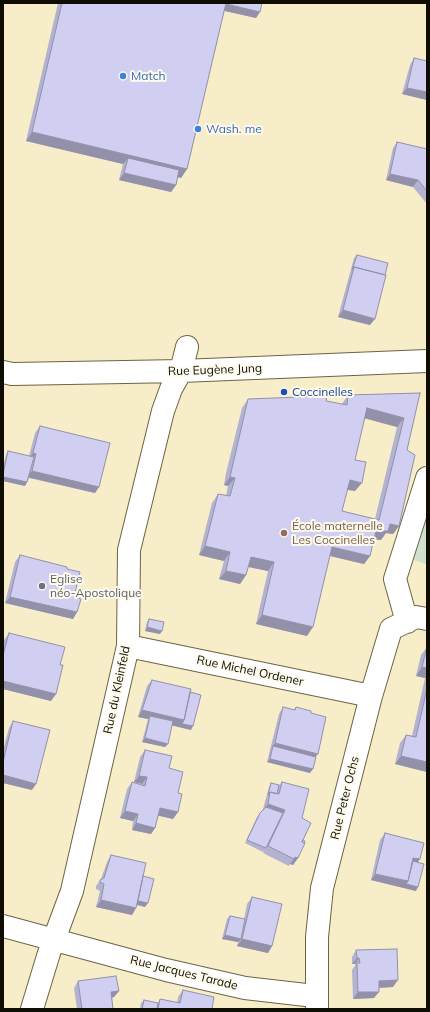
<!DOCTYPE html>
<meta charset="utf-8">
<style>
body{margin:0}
#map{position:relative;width:430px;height:1012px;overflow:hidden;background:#f7edc9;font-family:Mulish,sans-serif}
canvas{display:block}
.frame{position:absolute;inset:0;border:4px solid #0f0c02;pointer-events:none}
</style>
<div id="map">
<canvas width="430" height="1012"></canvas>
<div class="frame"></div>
</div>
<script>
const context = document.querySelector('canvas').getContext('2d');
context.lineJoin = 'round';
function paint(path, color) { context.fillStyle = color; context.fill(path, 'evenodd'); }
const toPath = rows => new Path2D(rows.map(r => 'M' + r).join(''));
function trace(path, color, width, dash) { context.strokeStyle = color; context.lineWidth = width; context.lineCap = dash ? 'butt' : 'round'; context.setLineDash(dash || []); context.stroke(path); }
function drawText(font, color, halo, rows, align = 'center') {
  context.font = font + ' Mulish,sans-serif'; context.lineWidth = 4; context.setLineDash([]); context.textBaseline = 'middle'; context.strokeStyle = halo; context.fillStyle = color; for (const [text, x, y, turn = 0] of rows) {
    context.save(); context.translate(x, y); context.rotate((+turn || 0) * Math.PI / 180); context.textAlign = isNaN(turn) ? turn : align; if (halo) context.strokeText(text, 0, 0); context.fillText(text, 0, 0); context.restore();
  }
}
paint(toPath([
 [427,503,427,565,409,558]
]), '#d0e1cf');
const minor = toPath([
 [3,372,12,374,181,371,427,361],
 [407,622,395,579,427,478],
 [128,646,371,696],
 [3,926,166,970,245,988,306,995,316,993],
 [32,1009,49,953,72,891,128,646,129,550,163,411,171,389,181,371,187,347],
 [317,1009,317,937,322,888,371,696,391,629,416,617,427,619]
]);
trace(minor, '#6c6443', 24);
trace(minor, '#fff', 22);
paint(toPath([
 [58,3,262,3,256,18,224,11,187,169,181,178,178,177,176,185,171,192,119,180,123,164,26,141],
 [414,58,427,61,427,100,402,94,410,65],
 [397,142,427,149,427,204,413,187,386,180,393,148],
 [357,255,385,275,370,325,338,317,354,258],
 [420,393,407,450,399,526,393,534,386,533,381,540,374,539,370,556,364,564,330,556,307,636,256,624,268,571,248,567,246,575,240,584,219,579,224,561,199,555,212,503,218,494,226,496,228,486,224,485,226,473,242,408,248,399,326,401,342,404,348,395],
 [364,418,397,427,375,519,342,511,347,490,355,491,355,460],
 [40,426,99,487,95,493,29,478,25,486,3,481,3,467,6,455,8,451,29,456,35,433],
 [20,555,74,597,77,612,73,619,5,603,15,562],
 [149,619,160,634,145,631,147,622],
 [9,633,60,665,56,694,51,701,3,689,3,644,4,640],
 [427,647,427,772,395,764,400,743,406,735,412,736,425,678,416,676,421,655],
 [152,680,190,692,191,730,172,725,165,747,142,742,148,719,138,717,147,686],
 [283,707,294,710,296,707,311,713,316,757,310,773,267,762,279,714],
 [13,721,32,790,3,783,3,750,9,728],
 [145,750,169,768,178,793,178,812,173,819,158,815,155,828,151,834,132,830,133,821,120,818,127,789,132,782,142,785,142,784,134,782,140,757],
 [282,782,302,818,303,840,298,858,293,865,290,864,289,866,263,853,265,850,263,852,245,843,257,817,263,809,269,787,271,783,279,785],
 [385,833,420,859,418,862,416,891,371,880,380,840],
 [111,855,143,876,145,907,137,905,132,915,96,907,100,891,96,889,96,886,101,879,107,862],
 [252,897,272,946,268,953,237,946,238,942,222,939,227,919,230,916,244,919,247,904],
 [356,950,393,987,379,988,374,998,353,999,352,970,355,966,355,964,352,964,352,957],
 [78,981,119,991,114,997,112,998,113,1009,77,1009,74,988],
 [183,990,212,1009,140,1009,141,1003,144,1000,158,1003,160,999,177,1003,178,997]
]), '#b3b2d0');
paint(toPath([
 [225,4,260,12,256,18,221,10],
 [407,88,427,92,427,100,402,94],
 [32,132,187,169,181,178,126,165,128,158,123,164,26,141],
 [124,173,176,185,171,192,119,180],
 [390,174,418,180,413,187,386,180],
 [343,310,375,319,370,325,338,317],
 [367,408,404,418,397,427,360,417],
 [33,453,36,454,31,461,28,460],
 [32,471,99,487,95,493,27,477],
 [3,477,27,482,25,486,3,481],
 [230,477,235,478,228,486,224,485],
 [350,480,362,483,355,491,344,489],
 [390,524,399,526,393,534,386,533,381,540,370,539,376,531],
 [205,546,230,552,224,561,199,555],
 [332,547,370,556,364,564,326,555],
 [251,557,274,562,268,571,244,566],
 [226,571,246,575,240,584,219,579],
 [10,597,77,612,73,619,5,603],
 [262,615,313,627,307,636,256,624],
 [147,627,162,631,160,634,145,631],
 [422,667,427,668,427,676,425,678,416,676],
 [3,681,56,694,51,701,3,689],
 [142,710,184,720,193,726,191,730,149,720,150,716,148,719,138,717],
 [145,738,168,744,165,747,142,742],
 [275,743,318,754,313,760,273,746],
 [401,756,427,762,427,772,395,764],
 [270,759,313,769,310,773,267,762],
 [3,775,36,784,32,790,3,783],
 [139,776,147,777,142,784,134,782],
 [268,804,285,810,280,817,263,810],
 [160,808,178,812,173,819,155,815],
 [125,811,138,814,133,821,120,818],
 [136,823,155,828,151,834,132,830],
 [295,857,298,858,293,865,290,864],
 [413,858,420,859,415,866,410,865],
 [375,874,408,881,418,887,416,891,371,880],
 [101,900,136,908,132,915,96,907],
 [137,901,148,903,145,907,134,904],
 [225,935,241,939,238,942,222,939],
 [242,939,272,946,268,953,237,946],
 [357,958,359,958,355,964,352,964],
 [398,980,393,987,374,988,379,981],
 [119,991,114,997,107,999,111,992],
 [358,992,379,992,374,998,353,999]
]), '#9291a9');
const building = toPath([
 [62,3,226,3,187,169,32,132,62,3],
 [226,3,262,3,260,12,226,4,226,3],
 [414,58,427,61,427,92,407,88,414,58],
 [397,142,427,149,427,191,418,180,390,174,397,142],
 [128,158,179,170,176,185,124,173,128,158],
 [357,255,388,263,385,275,354,267,352,270,357,255],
 [354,267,386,275,375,319,343,310,354,267],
 [420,393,407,450,415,455,399,526,390,524,388,531,376,531,370,556,332,547,313,627,262,615,274,562,251,557,246,575,226,571,230,552,205,546,218,494,230,496,235,478,230,477,248,399,327,396,326,401,347,405,348,395,420,393],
 [367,408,404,418,379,520,342,511,350,480,362,483,366,462,355,460,367,408],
 [40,426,110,443,99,487,32,471,36,454,33,453,40,426],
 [8,451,34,457,27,482,3,477,3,474,8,451],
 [20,555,67,567,67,569,80,572,74,597,81,599,77,612,10,597,20,555],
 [149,619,164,622,162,631,147,627,149,619],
 [9,633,65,647,60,665,63,665,56,694,3,681,3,655,9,633],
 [427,647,427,668,422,667,427,647],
 [152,680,191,689,184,720,142,710,152,680],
 [427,689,427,762,401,756,406,735,416,737,427,689],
 [190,692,201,695,193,726,182,724,184,720,190,692],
 [283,707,295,710,296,707,311,711,311,713,326,717,318,754,275,743,283,707],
 [150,716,173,721,168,744,145,738,150,716],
 [13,721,50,730,36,784,3,775,3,762,13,721],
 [273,746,316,757,313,769,270,759,273,746],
 [145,750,172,756,169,768,183,772,178,793,182,794,178,812,160,808,155,828,136,823,138,814,125,811,132,782,145,786,147,777,139,776,145,750],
 [282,782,309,789,302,818,311,823,302,842,305,843,298,858,295,857,294,859,268,846,285,810,268,804,270,792,279,794,282,782],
 [271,783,279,785,277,794,270,792,268,795,271,783],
 [266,807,283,813,266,848,247,840,260,813,266,807],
 [385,833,424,843,420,859,413,858,408,881,375,874,385,833],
 [303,840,305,841,304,843,302,842,303,840],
 [111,855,146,863,136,908,101,900,104,884,100,882,100,880,104,878,111,855],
 [413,861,424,864,418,887,406,884,408,881,413,861],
 [143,876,154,879,148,903,138,901,143,876],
 [252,897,282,904,272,946,242,939,252,897],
 [230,916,245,919,241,939,225,935,230,916],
 [397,949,398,980,379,981,379,992,358,992,357,963,360,963,359,958,357,958,356,950,397,949],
 [116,976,119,991,111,992,113,1009,82,1009,78,981,116,976],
 [183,990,214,997,212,1009,158,1009,160,999,180,1003,183,990],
 [144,1000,158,1003,157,1009,142,1009,144,1000]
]);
paint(building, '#d0cff2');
trace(building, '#9291a9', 1);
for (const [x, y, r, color] of [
 [123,76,4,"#3f7fe0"],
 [198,129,4,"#3f7fe0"],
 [284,392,4,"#1a4fb4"],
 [284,533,4,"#8d6e63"],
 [42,586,4,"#6b7280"]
]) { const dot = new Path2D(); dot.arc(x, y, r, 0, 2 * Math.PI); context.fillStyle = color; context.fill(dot); trace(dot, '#fefaec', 1.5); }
drawText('12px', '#366cbe', '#fefaec', [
 ["Match",131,76],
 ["Wash. me",206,129]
], 'left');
drawText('12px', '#0f0c02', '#fefaec', [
 ["Rue Eugène Jung",215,370,-2],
 ["Rue Michel Ordener",250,671,12],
 ["Rue du Kleinfeld",117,690,-78],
 ["Rue Peter Ochs",345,798,-76],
 ["Rue Jacques Tarade",184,973,14]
]);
drawText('12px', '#164399', '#fefaec', [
 ["Coccinelles",292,392]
], 'left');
drawText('12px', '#785e54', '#fefaec', [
 ["École maternelle",292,526],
 ["Les Coccinelles",292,540]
], 'left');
drawText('12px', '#5b616d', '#fefaec', [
 ["Eglise",50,579],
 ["néo-Apostolique",50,593]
], 'left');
</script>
